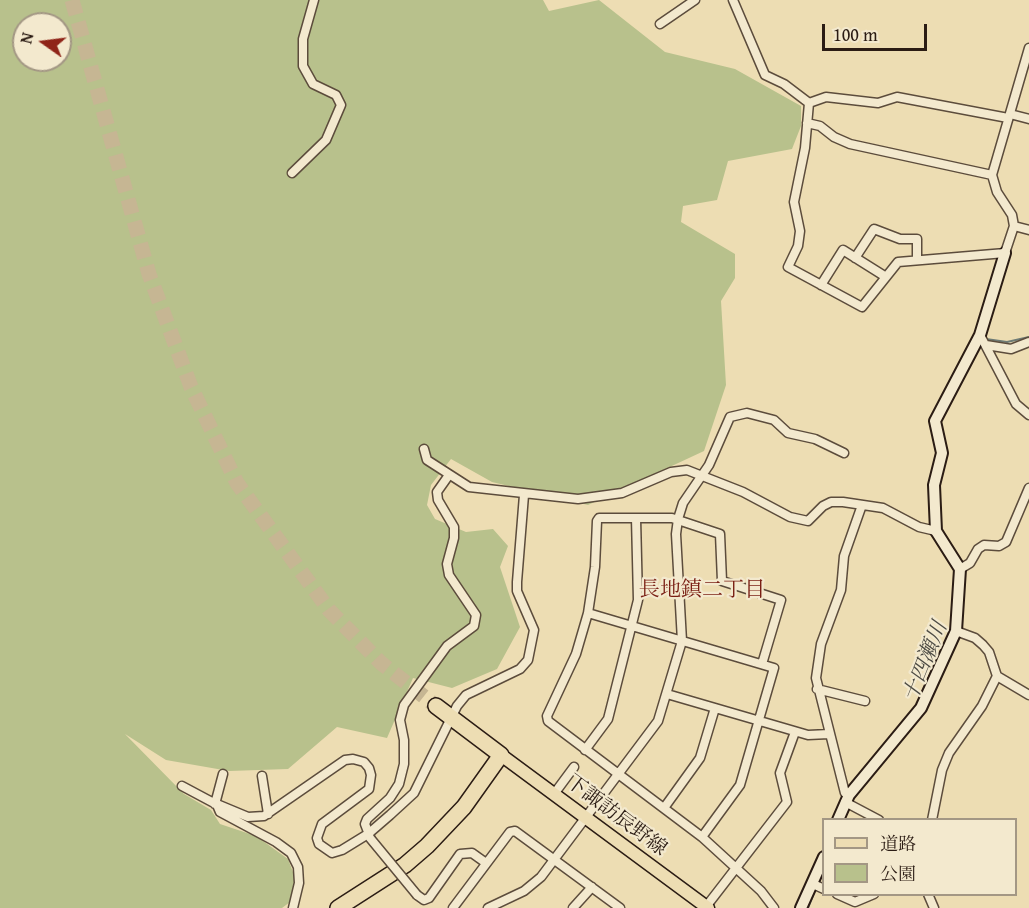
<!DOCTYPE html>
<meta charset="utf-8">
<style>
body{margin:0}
#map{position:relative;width:1029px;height:908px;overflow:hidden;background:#edddb3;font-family:"Gentium Book Plus","Noto Serif JP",serif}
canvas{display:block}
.legend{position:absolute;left:822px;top:818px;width:195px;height:78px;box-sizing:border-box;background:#f3e9ce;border:2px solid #a39784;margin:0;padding:8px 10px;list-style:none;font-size:18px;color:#2b1c14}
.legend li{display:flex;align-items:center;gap:12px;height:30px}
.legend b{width:30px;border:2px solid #a39784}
.north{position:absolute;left:12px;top:12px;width:60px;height:60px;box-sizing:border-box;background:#f3e9ce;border:2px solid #a39784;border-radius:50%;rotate:284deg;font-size:16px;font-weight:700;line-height:24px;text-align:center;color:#2b1c14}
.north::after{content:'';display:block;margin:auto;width:21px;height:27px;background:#8f2418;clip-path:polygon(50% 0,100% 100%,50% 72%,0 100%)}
.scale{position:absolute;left:822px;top:24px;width:105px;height:27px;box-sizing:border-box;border:3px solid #2b1c14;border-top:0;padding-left:8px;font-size:18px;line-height:21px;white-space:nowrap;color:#2b1c14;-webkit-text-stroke:4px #f3e9ce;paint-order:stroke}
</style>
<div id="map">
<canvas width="1029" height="908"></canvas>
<ul class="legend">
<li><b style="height:8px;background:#edddb3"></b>道路</li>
<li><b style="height:16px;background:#b8c18c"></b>公園</li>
</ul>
<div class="north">N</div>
<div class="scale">100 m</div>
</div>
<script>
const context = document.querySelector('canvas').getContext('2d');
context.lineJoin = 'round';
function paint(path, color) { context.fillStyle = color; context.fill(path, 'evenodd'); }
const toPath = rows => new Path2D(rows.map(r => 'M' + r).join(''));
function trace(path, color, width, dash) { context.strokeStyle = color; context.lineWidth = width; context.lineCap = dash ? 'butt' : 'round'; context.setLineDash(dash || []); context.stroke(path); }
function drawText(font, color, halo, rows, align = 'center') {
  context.font = font + ' "Gentium Book Plus","Noto Serif JP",serif'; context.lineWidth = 4.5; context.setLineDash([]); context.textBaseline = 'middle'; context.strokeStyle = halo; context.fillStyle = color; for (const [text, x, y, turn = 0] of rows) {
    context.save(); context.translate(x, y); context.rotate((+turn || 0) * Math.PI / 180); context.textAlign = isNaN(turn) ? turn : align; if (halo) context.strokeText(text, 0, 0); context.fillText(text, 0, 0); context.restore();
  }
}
paint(toPath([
 [0,0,543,0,549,11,599,0,665,52,735,69,801,106,801,126,792,149,728,161,717,200,683,206,681,222,735,254,735,278,721,301,726,385,704,451,588,505,492,482,451,459,431,485,427,505,435,519,466,532,493,529,508,546,500,567,520,627,497,669,452,688,413,678,387,738,337,727,288,769,229,771,166,760,125,734,184,794,211,810,220,824,256,836,288,859,296,880,290,902,282,908,0,908],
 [24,24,60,24,60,60,24,60]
]), '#b8c18c');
trace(toPath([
 [986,339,1007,342,1029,337],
 [944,438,946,449],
 [808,908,816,888]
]), '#6e7b75', 2);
trace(toPath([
 [72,0,149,274,191,387,237,483,329,610,381,663,436,706]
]), '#c6b693', 15, [15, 8]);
const street = toPath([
 [733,0,765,75,784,84,809,103],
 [660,24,695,0],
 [809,103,805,148,794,202,800,231,798,246,788,267,862,307,898,262,1005,253,1014,226,1012,215,997,192,992,175,1029,48],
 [809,103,826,97,878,103,897,97,1008,118],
 [1010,114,1029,119],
 [807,123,820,126,834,137,850,144,992,175],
 [292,173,326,140,341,105,336,95,313,84,303,66,303,39,314,0],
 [1014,226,1029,230],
 [855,258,874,229,900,239,917,239,917,259],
 [821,285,843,250,886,277],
 [980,335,1016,404,1029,415],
 [986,345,1011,349,1029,342],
 [424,449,427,460,469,487,578,499,622,493,671,472,687,470,743,492,790,517,808,521,823,506,831,502,843,502,883,508,919,527,936,531],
 [960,569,970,563,978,549,984,545,999,546,1006,542,1029,488],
 [588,613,774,668,740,785,702,837],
 [956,631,975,638,983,645,989,652,997,676,1029,695],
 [762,664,781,600,722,581,720,534,672,518,599,518,597,521,595,567,588,613,576,654,547,716,548,721,702,837,761,891,774,908],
 [817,689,865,701],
 [667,694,808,735,829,734],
 [585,750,608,719,638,600,636,518],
 [262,776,268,814],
 [182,786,212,802,248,817,264,816,345,760,353,759,364,762,369,768,371,775,369,789,322,824,317,838,319,844,332,853,342,850,368,834,390,815,414,793,457,706,466,695,520,669,528,660,534,630,517,591,517,582,524,495],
 [554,794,574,767],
 [849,795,845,793,816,678,821,644,841,590,844,556,862,505],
 [845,802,879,820],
 [215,804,223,774],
 [217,805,220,812,276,842,291,853,298,867,299,883,293,908],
 [664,808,700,758,715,708],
 [932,820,942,770,949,753,982,706,997,676],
 [370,837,365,824,367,819,390,798,399,784,404,764,404,740,400,720,404,705,447,646,474,626,476,615,449,575,447,564,454,538,454,527,438,500,437,492,449,475],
 [813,884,824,889],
 [837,894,855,902,874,894],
 [928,894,934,908],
 [417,895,424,900,429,898,460,854,472,853,486,863],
 [453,908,510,832,515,831,620,908],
 [488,908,524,891,541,877,658,721,682,641,676,534,678,519,683,503,709,465,730,417,747,413,774,420,788,433,815,439,844,453],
 [573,908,592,887],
 [705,908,787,802,780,773,795,732]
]);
const secondary = toPath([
 [838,820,849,795,921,708,956,631,960,569,936,531,934,485,942,453,935,421,980,335,1005,253],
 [801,908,824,857]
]);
const primary = toPath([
 [501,755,708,908]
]);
const highway = toPath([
 [338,908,405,865,427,846,464,807,501,755,436,706]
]);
trace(street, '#5c4c3c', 11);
trace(secondary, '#2b1c14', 14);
trace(primary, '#2b1c14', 15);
trace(highway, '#2b1c14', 18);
trace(street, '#f3e9ce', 8);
trace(secondary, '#f3e9ce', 10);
trace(primary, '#edddb3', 12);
trace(highway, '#edddb3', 15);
const streetBridge = toPath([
 [370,838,417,895]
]);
trace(streetBridge, '#5c4c3c', 11, []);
trace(streetBridge, '#f3e9ce', 8);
drawText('20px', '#2b1c14', '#f3e9ce', [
 ["下諏訪辰野線",616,816,37]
]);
drawText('21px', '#7a1f14', '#f3e9ce', [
 ["長地鎮二丁目",702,591]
]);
drawText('italic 21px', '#4d4b44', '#f3e9ce', [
 ["十四瀬川",926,662,-68]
]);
</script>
